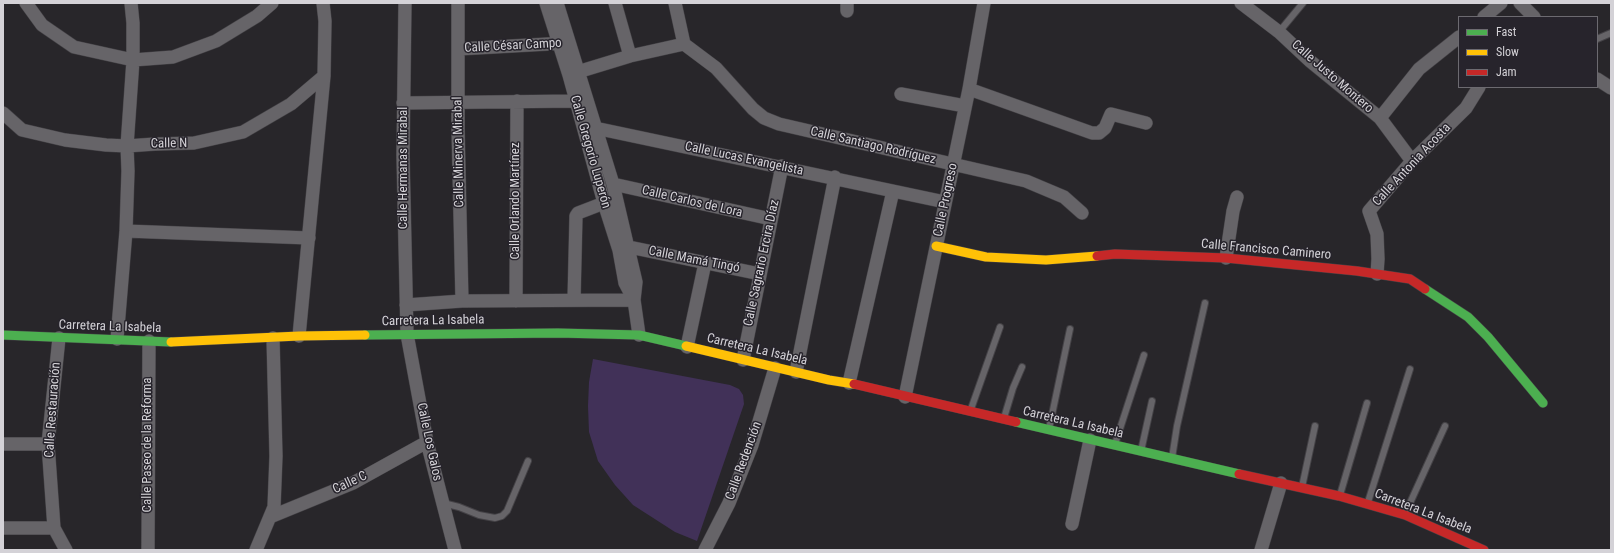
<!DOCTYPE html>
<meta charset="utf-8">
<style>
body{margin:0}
#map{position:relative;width:1614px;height:553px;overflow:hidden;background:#28262a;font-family:"Roboto Condensed",sans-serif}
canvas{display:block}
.frame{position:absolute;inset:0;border:4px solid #d4d2d7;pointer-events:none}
.legend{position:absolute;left:1458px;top:16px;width:140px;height:72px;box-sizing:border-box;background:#27242c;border:1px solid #6c6a70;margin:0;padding:5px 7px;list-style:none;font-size:12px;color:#d4d2d7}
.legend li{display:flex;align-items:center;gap:8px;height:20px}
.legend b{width:20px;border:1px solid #6c6a70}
</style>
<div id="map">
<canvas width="1614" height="553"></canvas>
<div class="frame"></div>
<ul class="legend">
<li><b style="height:5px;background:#4caf50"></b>Fast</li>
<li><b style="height:5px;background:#ffc107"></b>Slow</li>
<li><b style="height:5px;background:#c62828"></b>Jam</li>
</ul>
</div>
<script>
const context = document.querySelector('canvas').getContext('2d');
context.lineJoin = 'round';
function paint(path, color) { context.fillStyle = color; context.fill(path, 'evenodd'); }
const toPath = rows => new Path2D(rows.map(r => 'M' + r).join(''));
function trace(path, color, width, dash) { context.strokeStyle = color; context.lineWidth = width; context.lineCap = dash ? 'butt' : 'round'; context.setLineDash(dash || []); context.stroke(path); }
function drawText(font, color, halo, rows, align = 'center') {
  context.font = font + ' "Roboto Condensed",sans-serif'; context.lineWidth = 3; context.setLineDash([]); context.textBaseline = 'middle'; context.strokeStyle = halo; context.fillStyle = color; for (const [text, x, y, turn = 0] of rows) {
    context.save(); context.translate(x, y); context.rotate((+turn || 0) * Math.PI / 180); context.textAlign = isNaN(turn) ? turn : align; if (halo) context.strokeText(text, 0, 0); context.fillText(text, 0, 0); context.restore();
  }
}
paint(toPath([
 [593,359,730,385,739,389,743,395,744,404,697,541,675,532,633,505,615,485,598,461,589,432,588,406,589,382]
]), '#413158');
const lane = toPath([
 [1279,32,1303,3],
 [1597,39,1611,33],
 [971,409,1000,327],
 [1004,418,1013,388,1022,367],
 [1049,429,1070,329],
 [1115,444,1144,355],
 [1141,451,1152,401],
 [1172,458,1177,426,1205,303],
 [1302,487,1315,426],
 [1340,495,1367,403],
 [1368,502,1410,369],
 [443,503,459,507,479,515,495,518,502,516,507,511,528,461],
 [1405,514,1445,426]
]);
const street = toPath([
 [26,3,42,25,74,47,133,60,173,57,216,41,257,16,272,3],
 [405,3,403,155,407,334,427,442,455,550],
 [458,3,458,128,462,301],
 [546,3,569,75,604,203,619,250,625,283,634,300],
 [557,3,613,184,636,282,634,300,639,335],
 [615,3,630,56],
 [675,3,684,44],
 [1241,3,1279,32,1310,61,1380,118,1412,161],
 [1520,3,1534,17],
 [847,11,847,3],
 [1484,17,1501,3],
 [684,44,716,68,753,109,764,118,779,124,1026,181,1064,197,1082,213],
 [458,49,566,43],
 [571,74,630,56,684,44],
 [1597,79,1611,88],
 [969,89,1092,133,1099,133,1105,128,1111,114,1146,123],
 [901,94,965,106],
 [403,103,575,101],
 [3,113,22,130,65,140,106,145,127,146,155,144,194,143,243,132,291,104,324,76],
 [1380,118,1419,69,1459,37],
 [595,128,945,202],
 [613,184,771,219],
 [126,231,309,238],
 [629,247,760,274],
 [1226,258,1233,211,1237,197],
 [1377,274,1378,259,1377,234,1369,211,1412,161,1466,108,1479,87],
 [574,300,576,216,578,213,604,203],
 [516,301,517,101],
 [406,305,462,301,634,300],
 [299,336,324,76,325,21,323,3],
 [59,338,48,444,54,528,66,550],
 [117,339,126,231,128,171,127,146,133,60,133,23,131,3],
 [687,347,705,263],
 [743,360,782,166],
 [796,372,835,177],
 [849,383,893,191],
 [905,397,969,89,984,3],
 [3,444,48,444],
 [270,517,353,483,427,442],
 [1072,524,1090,440],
 [3,528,54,528],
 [148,550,149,341],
 [256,550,274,507,276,456,273,338],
 [705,550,729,503,752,445,775,368],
 [1261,550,1281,483]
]);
const fast = toPath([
 [1425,289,1468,317,1488,337,1543,403],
 [3,335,171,342],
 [365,335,558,333,639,335,686,346],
 [1016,422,1239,474]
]);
const slow = toPath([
 [936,246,986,257,1046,260,1097,256],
 [171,342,299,336,365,335],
 [686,346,829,380,854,384]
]);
const jam = toPath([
 [1097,256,1115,254,1226,258,1357,271,1410,279,1425,289],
 [854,384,1016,422],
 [1239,474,1339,496,1405,515,1484,550]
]);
trace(lane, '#444246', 8);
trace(street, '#444246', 14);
trace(fast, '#444246', 10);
trace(slow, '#444246', 10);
trace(jam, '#444246', 10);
trace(lane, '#666468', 6);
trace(street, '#666468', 13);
trace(fast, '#4caf50', 9);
trace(slow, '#ffc107', 9);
trace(jam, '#c62828', 9);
drawText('13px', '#d4d2d7', '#27242c', [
 ["Calle César Campo",513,46,-3],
 ["Calle Justo Montero",1332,77,41],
 ["Calle N",169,144,-1],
 ["Calle Santiago Rodríguez",873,146,13],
 ["Calle Minerva Mirabal",459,152,-91],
 ["Calle Gregorio Luperón",590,152,74],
 ["Calle Lucas Evangelista",744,159,12],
 ["Calle Antonia Acosta",1412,165,-47],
 ["Calle Hermanas Mirabal",404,168,-90],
 ["Calle Progreso",946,200,-78],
 ["Calle Orlando Martínez",516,201,-90],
 ["Calle Carlos de Lora",692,202,13],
 ["Calle Francisco Caminero",1266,250,5],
 ["Calle Mamá Tingó",694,260,11],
 ["Calle Sagrario Ercira Díaz",762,263,-78],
 ["Carretera La Isabela",433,321,-1],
 ["Carretera La Isabela",110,327,2],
 ["Carretera La Isabela",757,350,13],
 ["Calle Restauración",53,410,-86],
 ["Carretera La Isabela",1073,423,13],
 ["Calle Los Galos",429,442,78],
 ["Calle Paseo de la Reforma",148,445,-90],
 ["Calle Redención",744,461,-70],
 ["Calle C",350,483,-25],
 ["Carretera La Isabela",1423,512,21]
]);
</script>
